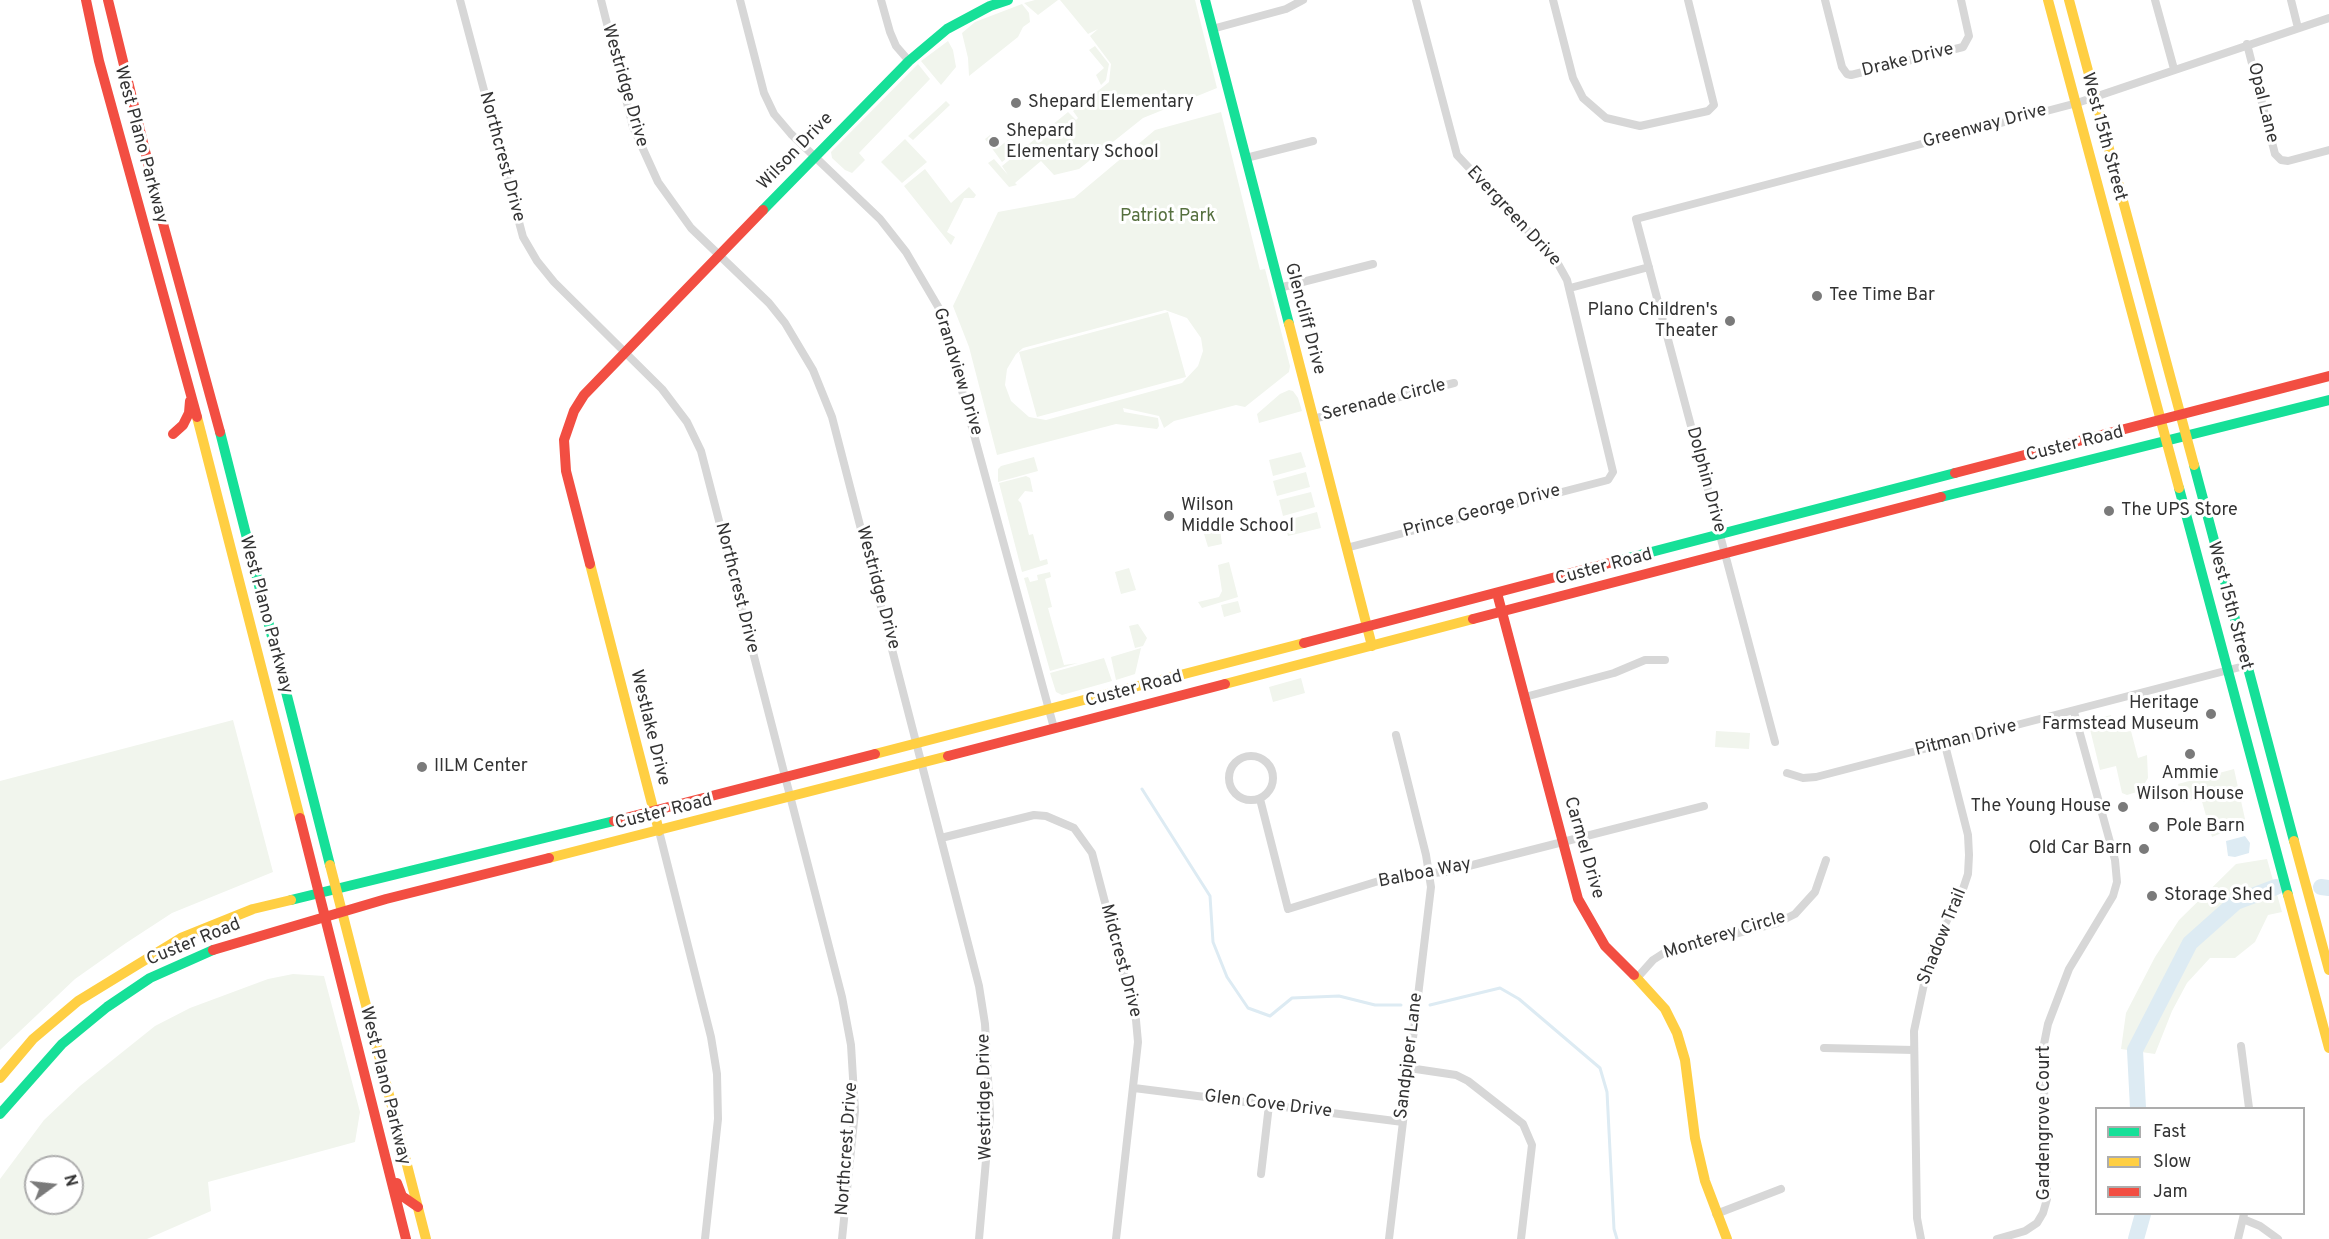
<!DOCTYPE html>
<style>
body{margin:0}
#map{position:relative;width:2329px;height:1239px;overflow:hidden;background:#fff;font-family:Overpass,sans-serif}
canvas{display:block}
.legend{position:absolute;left:2095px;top:1107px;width:210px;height:108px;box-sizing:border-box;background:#fff;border:2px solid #adadad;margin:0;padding:8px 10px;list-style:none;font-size:18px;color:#333}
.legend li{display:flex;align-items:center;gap:12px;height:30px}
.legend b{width:30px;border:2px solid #adadad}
.north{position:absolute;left:24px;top:1155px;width:60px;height:60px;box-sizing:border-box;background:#fff;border:2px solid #adadad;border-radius:50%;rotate:75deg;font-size:16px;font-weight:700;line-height:24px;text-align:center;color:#333}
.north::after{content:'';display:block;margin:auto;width:21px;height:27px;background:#7a7a7a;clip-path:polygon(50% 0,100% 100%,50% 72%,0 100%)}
</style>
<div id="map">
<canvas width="2329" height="1239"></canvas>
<ul class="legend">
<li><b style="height:8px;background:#16e098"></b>Fast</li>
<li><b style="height:8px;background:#ffcf43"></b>Slow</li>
<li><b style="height:8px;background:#f24e42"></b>Jam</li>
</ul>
<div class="north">N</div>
</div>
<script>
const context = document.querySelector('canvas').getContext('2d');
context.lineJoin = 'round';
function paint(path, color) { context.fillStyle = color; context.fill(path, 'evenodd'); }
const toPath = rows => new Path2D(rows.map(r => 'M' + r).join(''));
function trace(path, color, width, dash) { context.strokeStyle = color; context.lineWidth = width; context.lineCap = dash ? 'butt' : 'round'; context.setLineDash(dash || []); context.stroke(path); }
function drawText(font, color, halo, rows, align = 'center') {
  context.font = font + ' Overpass,sans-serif'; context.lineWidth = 6; context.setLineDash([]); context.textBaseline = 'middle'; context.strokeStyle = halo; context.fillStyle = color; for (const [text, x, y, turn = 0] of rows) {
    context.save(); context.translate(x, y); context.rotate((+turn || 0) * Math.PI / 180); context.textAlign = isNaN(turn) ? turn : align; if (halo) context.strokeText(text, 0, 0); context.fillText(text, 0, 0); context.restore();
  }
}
paint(toPath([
 [1035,0,1058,0,1038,15,1024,3],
 [1060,0,1195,0,1217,88,1143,118,1079,169,1054,175,1041,161,1015,183,1017,185,1009,187,988,163,994,159,1008,175,1002,166,1068,112,1076,120,1078,118,1073,111,1109,82,1111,64,1090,36,1098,29,1088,34],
 [1022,4,1029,13,1030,22,1023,27,1018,37,969,76,968,58,962,33,975,22],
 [948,41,953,50,956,67,941,85,921,61],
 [1095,46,1109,64,1106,80,1101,85,1096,75,1104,68,1089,50],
 [918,64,930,79,859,153,865,160,852,173,845,170,832,158,831,152],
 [946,101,950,105,913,140,908,136],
 [1221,112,1260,270,1265,269,1290,366,1289,372,1245,407,1236,405,1174,421,1164,428,1159,416,1123,408,1124,412,1158,418,1159,426,1157,429,1116,424,997,455,969,347,953,306,998,212,1074,198,1155,130],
 [1165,310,1187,318,1201,338,1203,351,1198,366,1182,383,1046,420,1029,417,1011,401,1005,385,1007,369,1016,354,1023,348],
 [990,135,999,147,1008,140,1016,151,1002,162,985,139],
 [905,139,927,162,902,183,881,162],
 [925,169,951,203,969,187,976,195,974,198,964,198,947,232,955,237,951,245,904,186],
 [1168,312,1186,377,1037,417,1019,352],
 [1289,390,1293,391,1298,398,1302,411,1259,423,1257,414,1280,394],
 [1301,452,1306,467,1273,476,1269,460],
 [1034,457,1038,471,998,482,998,469,1001,466],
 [1306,472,1310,487,1277,496,1273,481],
 [1026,476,1030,478,1033,492,1025,491,1018,500,1021,503,1029,535,1033,534,1040,561,1047,559,1048,564,1022,572,999,483],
 [1311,492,1315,507,1283,516,1279,500],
 [1317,512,1321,528,1288,536,1284,521],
 [1220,529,1222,544,1208,547,1204,534],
 [1229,562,1238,597,1202,608,1198,602,1219,597,1222,591,1218,565],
 [1129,568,1136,590,1121,594,1115,572],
 [1050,572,1051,577,1045,579,1052,607,1048,608,1064,665,1078,663,1050,671,1024,578,1028,577,1030,582,1038,580,1037,575],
 [1238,601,1241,612,1224,617,1221,605],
 [1138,624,1147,638,1143,646,1135,648,1129,626],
 [1141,648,1135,674,1116,680,1111,657],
 [1104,658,1112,681,1062,695,1056,692,1050,673],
 [1301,678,1305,693,1273,702,1269,687],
 [2111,715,2114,728,2123,725,2125,732,2131,731,2138,758,2147,755,2148,778,2140,791,2127,795,2122,793,2116,766,2100,770,2088,721],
 [233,720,273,872,172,913,126,943,75,979,0,1050,0,781],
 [1716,731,1750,733,1749,749,1715,747],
 [2234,769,2245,819,2236,827,2212,837,2201,798,2183,802,2178,784],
 [2267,859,2282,912,2268,915,2255,942,2235,958,2210,958,2187,983,2172,1011,2155,1054,2121,1049,2126,1013,2155,957,2179,920,2236,864],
 [293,974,324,976,360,1112,355,1142,208,1182,211,1211,147,1239,0,1239,0,1179,44,1120,80,1086,155,1026,190,1008,268,979],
 [36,1167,72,1167,72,1203,36,1203]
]), '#f1f5ed');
paint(toPath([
 [2245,836,2250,843,2249,853,2235,857,2228,856,2226,841]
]), '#ddebf3');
trace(toPath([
 [1142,789,1210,896,1213,942,1227,977,1248,1008,1270,1016,1292,998,1339,996,1375,1005,1401,1005],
 [1430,1005,1500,988,1519,999,1600,1068,1607,1092,1614,1229,1617,1239]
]), '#ddebf3', 3);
trace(toPath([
 [2321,887,2329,888],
 [2138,1108,2135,1050,2190,943,2236,902,2276,887],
 [2136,1239,2143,1214]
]), '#ddebf3', 16);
trace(toPath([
 [460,0,523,237,537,261,554,282,662,389,687,422,701,451,842,997,851,1045,855,1111,842,1239],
 [601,0,633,127,658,182,691,228,769,303,785,323,813,370,832,417,979,986,985,1024,990,1115,979,1239],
 [740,0,764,93,774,114,791,134,880,219,906,252,940,310,1054,728],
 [881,0,890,32,896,46,909,61],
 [1553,0,1573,78,1583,98,1606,118,1640,126,1708,111,1714,105,1688,0],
 [1825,0,1842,67,1847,74,1851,75,1963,47,1969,36,1961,0],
 [2155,0,2174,69],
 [2291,0,2298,28],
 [1212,29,1286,9,1303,0],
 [2247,44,2275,154,2281,160,2288,161,2329,150],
 [1246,158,1313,141],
 [1279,288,1373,264],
 [1570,288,1649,267],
 [1313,419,1454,383],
 [1346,548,1608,480,1613,472,1567,280,1557,262,1457,155,1416,0],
 [1525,697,1614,673,1645,660,1665,660],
 [1775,742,1636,219,2077,103,2329,18],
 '1229 778a22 22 0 1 1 44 0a22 22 0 1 1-44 0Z',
 [1787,773,1803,778,1816,777,2248,665],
 [1260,799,1288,909,1395,876,1445,872,1704,806],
 [659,831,711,1037,717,1074,718,1119,705,1239],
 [941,838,1034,815,1046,816,1074,828,1092,853,1136,1020,1138,1042,1116,1239],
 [1637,978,1653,960,1667,951,1777,923,1795,914,1815,892,1826,860],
 [2241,1046,2249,1108],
 [1824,1048,1914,1050],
 [1409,1068,1456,1075,1468,1081,1523,1124,1532,1145,1521,1239],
 [1134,1088,1403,1122],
 [1261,1174,1269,1105],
 [1716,1214,1781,1189],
 [2243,1219,2260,1226,2278,1239],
 [1389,1239,1431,887,1426,855,1396,735],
 [1921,1239,1917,1218,1914,1031,1928,965,1943,928,1962,892,1968,874,1969,855,1968,835,1945,745],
 [1997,1239,2025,1231,2037,1223,2043,1213,2047,1199,2043,1049,2048,1024,2069,969,2113,896,2117,882,2115,860,2074,712],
 [2238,1239,2244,1214]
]), '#d7d7d7', 8);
trace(toPath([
 [1205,0,1289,324],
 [763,210,909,61,947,29,990,6,1008,0],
 [220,432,330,865],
 [2194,465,2294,841],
 [2179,488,2288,895],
 [1941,497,2329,400],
 [1613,562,1955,473],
 [291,900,614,821],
 [0,1114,62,1044,107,1007,150,978,213,950]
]), '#16e098', 10);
trace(toPath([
 [2048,0,2179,488],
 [2069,0,2194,465],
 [1289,324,1372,646],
 [197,417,300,818],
 [590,564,659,831],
 [1225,684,1473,619],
 [875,754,1304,643],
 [2294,841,2329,970],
 [549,858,948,756],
 [330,865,426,1239],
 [2288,895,2329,1048],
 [1634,975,1665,1009,1677,1033,1685,1060,1695,1138,1705,1181,1727,1239],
 [0,1078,33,1039,78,1001,181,938,253,909,291,900]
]), '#ffcf43', 10);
trace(toPath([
 [86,0,99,61,197,417],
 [108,0,162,220,220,432],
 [173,434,183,425,189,413,190,401],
 [1955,473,2329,376],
 [590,564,566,471,564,440,574,411,584,395,763,210],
 [1497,593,1578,899,1605,946,1634,975],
 [1473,619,1941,497],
 [1304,643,1613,562],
 [948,756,1225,684],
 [300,818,406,1239],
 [614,821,875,754],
 [213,950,386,899,549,858],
 [397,1183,402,1196,418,1207]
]), '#f24e42', 10);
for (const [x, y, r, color] of [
 [1016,103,6,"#7a7a7a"],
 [994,142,6,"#7a7a7a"],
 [1817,296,6,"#7a7a7a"],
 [1730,321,6,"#7a7a7a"],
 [2109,511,6,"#7a7a7a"],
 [1169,516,6,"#7a7a7a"],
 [2211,714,6,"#7a7a7a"],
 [2190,754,6,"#7a7a7a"],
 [422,767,6,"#7a7a7a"],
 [2123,807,6,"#7a7a7a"],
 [2154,827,6,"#7a7a7a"],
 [2144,849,6,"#7a7a7a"],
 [2152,896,6,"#7a7a7a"]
]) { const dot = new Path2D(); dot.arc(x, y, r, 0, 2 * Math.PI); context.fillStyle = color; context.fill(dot); trace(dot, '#fff', 2); }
drawText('18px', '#333', '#fff', [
 ["Drake Drive",1908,61,-14],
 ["Westridge Drive",624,86,74],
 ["Opal Lane",2262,103,76],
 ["Greenway Drive",1985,127,-15],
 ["West 15th Street",2103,137,75],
 ["West Plano Parkway",140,145,75],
 ["Wilson Drive",796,152,-46],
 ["Northcrest Drive",501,157,75],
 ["Evergreen Drive",1513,217,47],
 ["Glencliff Drive",1304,319,75],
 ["Grandview Drive",957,372,73],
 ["Serenade Circle",1384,401,-14],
 ["Custer Road",2075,445,-14],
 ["Dolphin Drive",1705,480,75],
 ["Prince George Drive",1482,512,-15],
 ["Custer Road",1604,568,-15],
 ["Northcrest Drive",736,588,76],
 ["Westridge Drive",877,588,75],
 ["West 15th Street",2229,606,75],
 ["West Plano Parkway",265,615,75],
 ["Custer Road",1134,690,-15],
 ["Westlake Drive",649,728,76],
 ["Pitman Drive",1966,739,-14],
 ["Custer Road",664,813,-14],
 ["Carmel Drive",1583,848,74],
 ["Balboa Way",1425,874,-11],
 ["Monterey Circle",1725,936,-17],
 ["Shadow Trail",1943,937,-68],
 ["Custer Road",194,943,-22],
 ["Midcrest Drive",1120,961,75],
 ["Sandpiper Lane",1410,1056,-83],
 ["West Plano Parkway",384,1086,76],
 ["Westridge Drive",986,1097,-91],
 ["Glen Cove Drive",1268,1105,7],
 ["Gardengrove Court",2045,1123,-90],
 ["Northcrest Drive",848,1149,-86]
]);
drawText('18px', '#333', '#fff', [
 ["Shepard Elementary",1028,103],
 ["Shepard",1006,132],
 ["Elementary School",1006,153],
 ["Tee Time Bar",1829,296],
 ["Plano Children's",1718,311,"right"],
 ["Theater",1718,332,"right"],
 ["Wilson",1181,506],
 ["Middle School",1181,527],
 ["The UPS Store",2121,511],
 ["Heritage",2199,704,"right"],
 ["Farmstead Museum",2199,725,"right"],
 ["IILM Center",434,767],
 ["Ammie",2190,774,"center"],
 ["Wilson House",2190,795,"center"],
 ["The Young House",2111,807,"right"],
 ["Pole Barn",2166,827],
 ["Old Car Barn",2132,849,"right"],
 ["Storage Shed",2164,896]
], 'left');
drawText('18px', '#56703f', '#fff', [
 ["Patriot Park",1168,217]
]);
</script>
